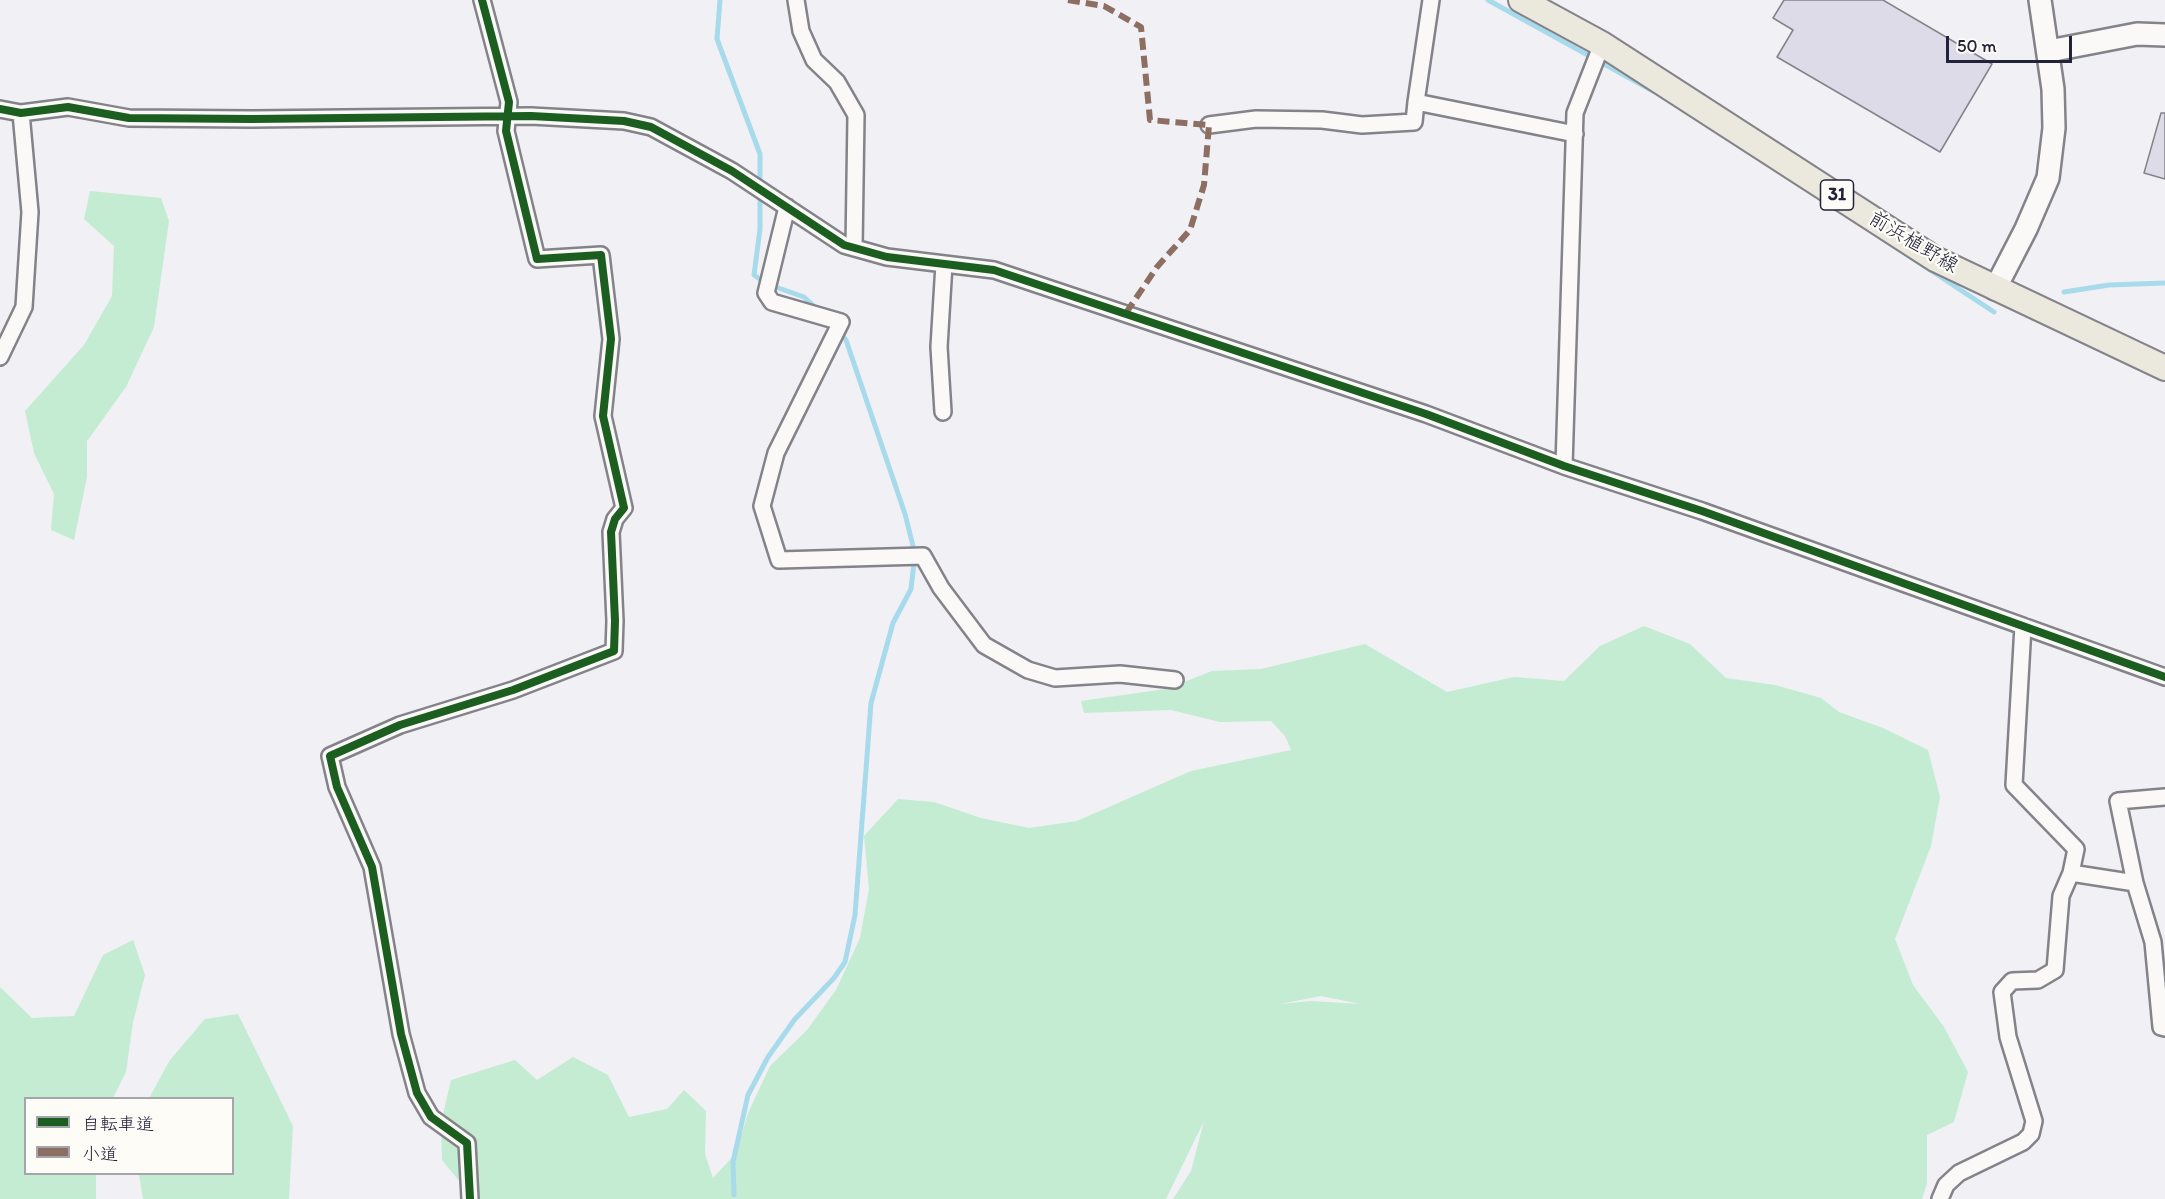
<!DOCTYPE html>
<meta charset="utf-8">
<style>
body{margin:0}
#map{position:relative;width:2165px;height:1199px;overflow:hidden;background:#f1f0f4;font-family:Itim,"Klee One",sans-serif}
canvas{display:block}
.legend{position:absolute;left:24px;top:1097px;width:210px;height:78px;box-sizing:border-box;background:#fdfcf7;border:2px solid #a5a5ac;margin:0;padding:8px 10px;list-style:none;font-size:18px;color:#22223b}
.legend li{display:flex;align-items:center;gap:12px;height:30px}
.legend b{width:30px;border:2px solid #a5a5ac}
.scale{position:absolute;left:1946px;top:36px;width:126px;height:27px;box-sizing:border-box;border:3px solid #22223b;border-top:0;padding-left:8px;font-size:18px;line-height:21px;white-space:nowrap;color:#22223b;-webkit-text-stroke:4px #fdfcf7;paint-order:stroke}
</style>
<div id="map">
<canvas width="2165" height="1199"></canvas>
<ul class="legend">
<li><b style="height:8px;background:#1b5e20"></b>自転車道</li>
<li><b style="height:8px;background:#8d6e63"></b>小道</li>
</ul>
<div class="scale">50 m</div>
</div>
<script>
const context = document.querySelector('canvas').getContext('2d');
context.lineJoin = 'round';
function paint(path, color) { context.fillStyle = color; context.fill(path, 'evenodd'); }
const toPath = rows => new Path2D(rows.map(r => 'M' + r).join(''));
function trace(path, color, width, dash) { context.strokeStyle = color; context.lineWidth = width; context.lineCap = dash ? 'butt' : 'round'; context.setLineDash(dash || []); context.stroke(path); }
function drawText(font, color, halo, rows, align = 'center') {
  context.font = font + ' Itim,"Klee One",sans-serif'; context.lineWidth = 4.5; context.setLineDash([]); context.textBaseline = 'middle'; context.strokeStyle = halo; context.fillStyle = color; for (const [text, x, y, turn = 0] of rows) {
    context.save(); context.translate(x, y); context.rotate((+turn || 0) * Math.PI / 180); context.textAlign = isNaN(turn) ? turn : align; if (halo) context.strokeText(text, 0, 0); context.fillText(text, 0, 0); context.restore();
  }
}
paint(toPath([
 [90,191,161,198,169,221,154,327,126,387,87,441,87,477,74,540,51,530,54,494,34,453,25,411,84,345,112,296,114,246,84,219],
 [1644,626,1690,644,1726,678,1775,685,1821,698,1839,712,1883,728,1928,750,1940,797,1931,846,1895,939,1913,985,1944,1027,1968,1072,1954,1122,1927,1135,1927,1183,1922,1199,1173,1199,1191,1171,1204,1121,1166,1199,474,1199,442,1160,441,1123,451,1080,515,1060,537,1080,573,1057,608,1075,629,1117,667,1109,684,1090,706,1111,705,1154,713,1178,736,1153,748,1113,770,1066,807,1030,836,990,860,938,869,889,864,836,898,799,934,802,981,818,1029,828,1077,821,1191,771,1291,750,1285,736,1271,721,1220,722,1171,710,1084,713,1081,701,1166,689,1212,671,1261,669,1365,644,1447,692,1514,677,1564,681,1600,646],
 [1321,996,1361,1004,1311,1001,1280,1004],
 [133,940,145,975,133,1022,126,1072,113,1098,26,1098,26,1174,96,1174,96,1199,0,1199,0,987,32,1018,74,1016,103,955],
 [238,1014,293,1126,289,1199,143,1199,139,1174,232,1174,232,1098,149,1098,170,1060,205,1019]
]), '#c3ecd2');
trace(toPath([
 [720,0,717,39,760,154,760,229,754,275,767,284,804,297,819,311],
 [1488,0,1653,91],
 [1880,237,1994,312],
 [2064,292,2109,285,2165,283],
 [734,1195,733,1162,748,1095,768,1057,795,1019,834,978,845,962,855,915,871,703,893,623,911,589,915,554,905,514,846,340,838,330]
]), '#a7dbeb', 5);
const building = toPath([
 [1784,0,1883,0,1992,64,1940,152,1777,57,1793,30,1773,18,1784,0],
 [2161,113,2165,113,2165,179,2144,173,2161,113]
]);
paint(building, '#dcdbe7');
trace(building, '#84838a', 1.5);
const street = toPath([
 [796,0,801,31,814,60,837,82,856,115,854,248],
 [1431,0,1416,102,1575,134],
 [0,109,21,113,68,107,129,118,252,119,531,116,624,121,651,127,732,171,844,245,887,257,994,270,1426,414,1564,466,1702,511,2165,677],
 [1209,125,1256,119,1322,120,1362,125,1414,122,1416,102],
 [787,207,766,293,772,302,841,322,776,453,762,506,779,560,923,556,941,588,984,645,1028,670,1055,678,1120,674,1175,680],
 [0,357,24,307,30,212,21,113],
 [943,412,939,347,944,264],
 [1564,466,1575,113,1602,44],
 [2071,873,2135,883,2118,801,2165,797],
 [2135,883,2153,942,2161,1027,2165,1028],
 [470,1199,467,1143,431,1117,417,1093,401,1034,372,867,337,787,330,756,400,725,513,690,614,651,615,621,611,532,615,519,624,508,603,416,611,339,601,255,537,259,506,131,509,102,482,0],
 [1940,1199,1946,1185,1959,1173,2023,1142,2031,1134,2034,1121,2008,1037,2002,992,2012,981,2038,980,2055,970,2061,896,2071,873,2076,849,2014,785,2023,626]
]);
const secondary = toPath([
 [2049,51,2137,34,2165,35],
 [1995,289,2026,229,2048,178,2054,128,2053,89,2040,0]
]);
const primary = toPath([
 [1521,0,1602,44,1935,259,2165,368]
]);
trace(street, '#84838a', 20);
trace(secondary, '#84838a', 26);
trace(primary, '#84838a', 28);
trace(street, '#faf9f8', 15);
trace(secondary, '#faf9f8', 21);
trace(primary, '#ebe8dd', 24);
trace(toPath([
 [1068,0,1104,6,1141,27,1150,120,1209,125,1204,185,1190,230,1157,267,1126,313]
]), '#8d6e63', 6, [12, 6]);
trace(toPath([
 [0,109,21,113,68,107,129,118,252,119,531,116,624,121,651,127,732,171,844,245,887,257,994,270,1426,414,1564,466,1702,511,2165,677],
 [470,1199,467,1143,431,1117,417,1093,401,1034,372,867,337,787,330,756,400,725,513,690,614,651,615,621,611,532,615,519,624,508,603,416,611,339,601,255,537,259,506,131,509,102,482,0]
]), '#1b5e20', 8);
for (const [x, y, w] of [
 [1837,195,33]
]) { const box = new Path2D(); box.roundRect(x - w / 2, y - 15, w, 30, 4.5); context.fillStyle = '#fdfcf7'; context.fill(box); trace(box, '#22223b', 1.5); }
drawText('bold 18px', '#22223b', null, [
 ["31",1837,195]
]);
drawText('20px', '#22223b', '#fdfcf7', [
 ["前浜植野線",1913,243,31]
]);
</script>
